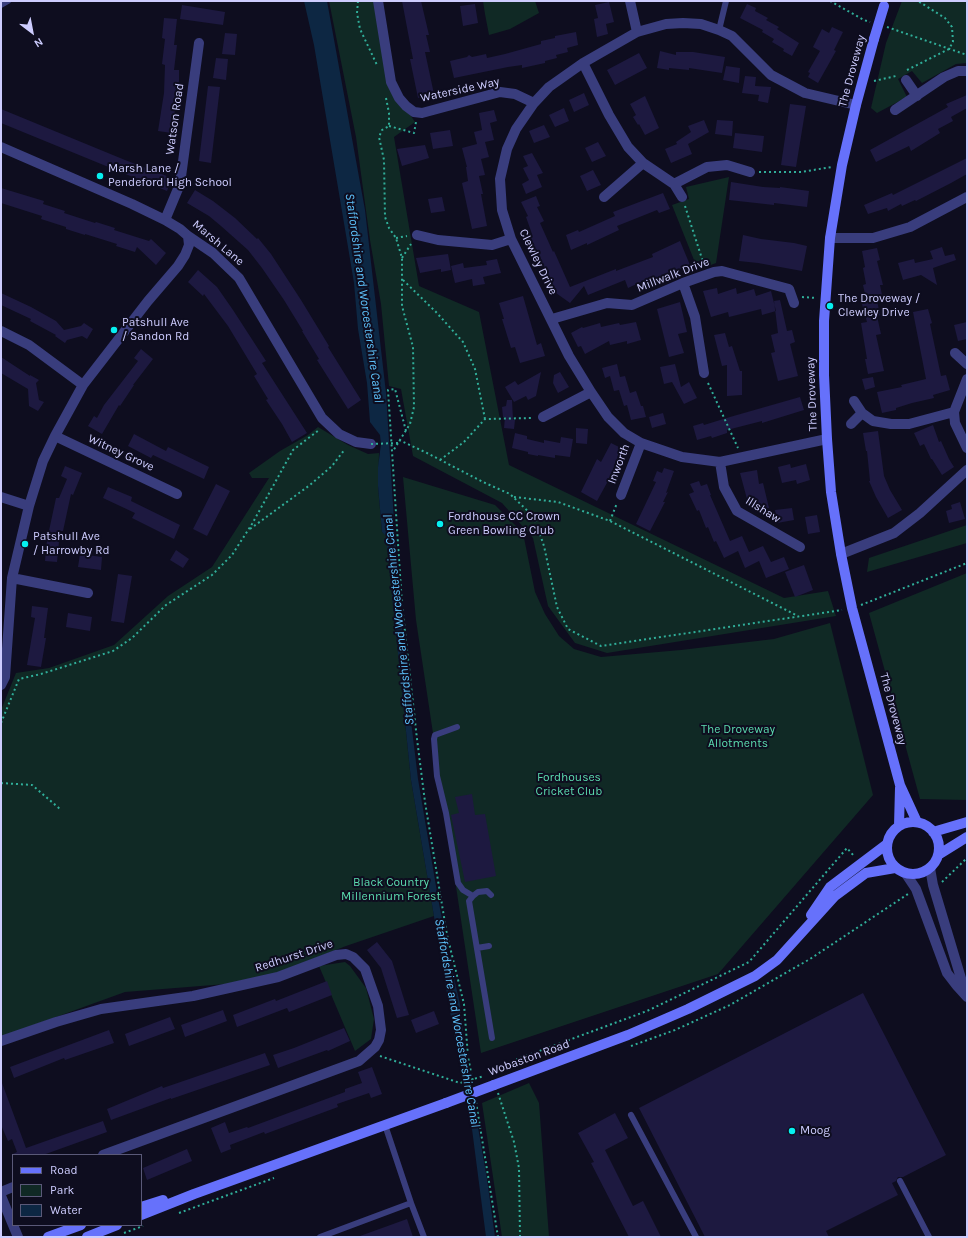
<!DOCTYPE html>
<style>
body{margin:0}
#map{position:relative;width:968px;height:1238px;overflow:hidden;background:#0e0d1f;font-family:Karla,sans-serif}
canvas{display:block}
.frame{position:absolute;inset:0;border:2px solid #cdccfe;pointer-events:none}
.legend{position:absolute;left:12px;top:1154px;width:130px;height:72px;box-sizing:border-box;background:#0e0d1f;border:1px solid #5a5978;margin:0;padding:5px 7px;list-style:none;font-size:12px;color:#cdccfe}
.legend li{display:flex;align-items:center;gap:8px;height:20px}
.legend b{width:20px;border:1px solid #5a5978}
.north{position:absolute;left:12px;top:12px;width:40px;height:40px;-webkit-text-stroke:3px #0e0d1f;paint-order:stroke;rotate:148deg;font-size:11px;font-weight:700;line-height:16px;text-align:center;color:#cdccfe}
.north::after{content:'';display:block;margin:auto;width:14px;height:18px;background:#cdccfe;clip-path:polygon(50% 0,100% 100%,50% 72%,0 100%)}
</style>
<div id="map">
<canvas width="968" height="1238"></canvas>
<div class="frame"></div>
<ul class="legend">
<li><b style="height:5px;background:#6671fb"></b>Road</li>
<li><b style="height:11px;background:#102925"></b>Park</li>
<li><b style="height:11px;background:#0d2743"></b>Water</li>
</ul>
<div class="north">N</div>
</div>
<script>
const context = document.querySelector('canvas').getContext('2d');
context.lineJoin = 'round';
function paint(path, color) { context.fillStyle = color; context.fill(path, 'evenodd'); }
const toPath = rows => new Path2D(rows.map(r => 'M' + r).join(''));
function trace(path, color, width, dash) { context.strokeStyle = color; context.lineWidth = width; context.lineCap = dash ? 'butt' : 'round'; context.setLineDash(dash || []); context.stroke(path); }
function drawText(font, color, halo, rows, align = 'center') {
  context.font = font + ' Karla,sans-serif'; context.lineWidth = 4; context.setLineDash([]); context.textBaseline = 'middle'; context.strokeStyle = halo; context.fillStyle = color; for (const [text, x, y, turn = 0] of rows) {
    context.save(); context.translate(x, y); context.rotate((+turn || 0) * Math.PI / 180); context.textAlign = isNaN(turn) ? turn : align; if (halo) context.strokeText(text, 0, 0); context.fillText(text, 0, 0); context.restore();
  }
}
paint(toPath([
 [329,1,375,1,387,80,415,122,394,137,419,286,479,312,509,465,784,598,828,591,836,616,607,653,575,643,548,606,533,538,502,503,413,456,401,389,389,386,381,304,370,240,356,137],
 [483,1,535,1,539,13,510,29,489,35,485,14],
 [902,1,967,1,967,63,956,64,922,83,912,71,898,79,907,97,877,113,871,108,886,43],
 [729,177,716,263,698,270,672,205,689,199,686,187],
 [318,427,348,445,368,454,379,453,378,486,382,532,386,535,411,780,434,916,346,946,277,973,226,984,125,992,1,1037,1,710,16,673,49,668,114,645,168,596,212,567,269,478,252,478,249,473,280,451,308,435],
 [403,477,495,505,523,533,535,592,545,614,559,636,574,649,601,657,681,650,774,639,830,623,873,795,718,974,481,1053,416,620],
 [967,525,967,543,867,572,869,558],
 [967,573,967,800,920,799,869,613],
 [345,962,350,966,366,988,374,1019,371,1039,355,1051,319,966],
 [529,1083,539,1103,549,1237,502,1237,482,1103]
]), '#102925');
paint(toPath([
 [304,1,327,1,365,210,386,393,398,585,411,721,418,779,438,898,449,956,460,1004,466,1058,487,1179,495,1237,486,1237,469,1106,453,1029,411,780,386,536,382,532,378,486,378,467,381,444,380,435,370,422,367,383,358,329,354,283,346,235,314,45]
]), '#0d2743');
paint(toPath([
 [402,1,421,1,429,35,426,35,430,52,425,52,434,94,418,98,410,59,413,59],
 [609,2,614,22,606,24,608,34,597,37,594,19,598,18,595,5],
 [475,4,478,23,463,26,460,6],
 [747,4,756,8,755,11,768,18,766,20,779,27,777,29,799,43,792,56,783,51,784,49,772,42,774,39,762,32,763,30,740,18],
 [182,5,225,12,223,25,180,19],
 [164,18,177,19,174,45,177,45,174,70,179,70,179,81,172,133,158,131,164,93,165,65,162,64,165,39,162,38],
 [832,27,843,32,834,50,836,51,818,83,808,77,810,73,808,72,820,51,813,47,822,29,829,33],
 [576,32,578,45,567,48,568,52,556,55,557,58,545,61,545,63,522,68,522,65,508,67,454,78,450,61,467,57,469,55,472,57,486,54,487,58,505,54,541,44,541,41,555,38,555,36],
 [225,33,237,34,235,55,222,54],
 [660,51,676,55,676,52,693,52,725,57,722,73,689,68,689,70,669,68,669,70,657,68],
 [639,53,647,68,615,85,607,70],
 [216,58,228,59,226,80,213,78],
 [726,66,740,68,739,83,723,80],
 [745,76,756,77,755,86,771,87,768,103,758,101,759,95,742,93],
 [208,86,220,87,211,163,199,161],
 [584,93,589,105,574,112,569,100],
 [967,95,967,108,951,117,953,121,938,129,940,133,911,151,909,146,876,162,870,150,948,107,946,104],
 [645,96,659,128,645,135,639,124,638,125,633,117,636,115,630,104],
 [790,104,806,106,796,167,781,165],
 [564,108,569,121,555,127,549,115],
 [1,109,125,160,172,178,167,191,1,123],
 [494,110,497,121,490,123,494,140,485,142,489,157,481,159,485,175,479,176,483,194,481,194,487,226,472,229,462,183,468,181,466,167,467,167,462,148,477,144,474,132,482,130,479,113],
 [704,120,709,132,688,144,692,154,671,163,665,149,677,144,676,142,691,132,688,126],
 [717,120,733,121,732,136,715,134],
 [544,125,550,137,534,143,529,131],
 [450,130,453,146,433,149,430,133],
 [735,133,764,136,762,152,733,148],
 [598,142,606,156,592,162,585,148],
 [425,145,429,158,402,166,397,149],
 [532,153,543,173,537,175,542,187,526,194,522,184,529,180,523,168,528,166,523,156],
 [967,158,967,174,951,183,916,201,915,200,902,206,901,204,888,211,887,208,868,214,864,205,892,193,893,195],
 [593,170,601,185,587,191,580,176],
 [731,182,763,187,780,188,780,187,809,191,807,207,774,203,774,205,729,200],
 [1,188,44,201,43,204,65,211,64,213,95,223,96,222,115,228,114,230,149,241,151,239,166,253,156,265,137,247,135,252,116,246,117,244,85,234,85,235,66,229,66,227,41,219,42,216,1,203],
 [195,190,213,201,235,218,257,239,258,238,271,254,301,300,329,346,328,347,361,400,348,409,317,360,319,359,302,331,303,331,284,300,262,268,248,250,221,226,209,216,187,203],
 [663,193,670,209,659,213,657,210,617,226,619,230,587,245,587,243,571,250,566,235,578,230,579,232,615,216,613,212],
 [536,196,540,206,537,207,544,221,540,223,553,252,554,251,570,287,616,269,616,271,653,257,652,254,680,241,690,265,662,277,661,276,643,283,643,281,628,288,625,280,588,295,584,286,570,303,549,288,551,285,539,255,537,256,530,235,532,234,526,217,528,216,521,202],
 [442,197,445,211,431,213,428,199],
 [743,235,761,239,794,243,807,246,802,271,758,263,739,261],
 [942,247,945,256,954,254,956,260,933,268,937,285,921,275,903,280,898,263,914,259,915,263,933,259,930,251],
 [877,248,880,260,877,261,883,285,880,285,882,295,876,296,880,315,877,316,881,334,876,335,884,371,868,374,865,359,867,359,861,323,867,322,862,304,867,303,863,285,866,284,863,268,865,267,862,251],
 [448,254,451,270,441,272,441,269,420,273,416,258],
 [497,259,501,273,483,277,485,284,473,286,472,279,455,283,451,266,463,263,464,268,487,265,486,261],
 [198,270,217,287,233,310,266,361,262,363,307,433,292,442,282,424,266,400,268,399,254,376,257,374,228,326,204,294,203,296,188,282],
 [717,288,718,294,736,288,737,294,754,289,756,296,771,291,776,311,762,315,761,309,729,317,728,312,711,317,703,291],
 [1,293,31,307,56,321,64,330,81,326,84,323,93,329,87,339,82,336,67,340,65,343,55,336,56,335,30,321,31,319,1,305],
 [523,296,537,345,541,343,545,356,520,363,515,347,511,348,502,319,504,319,499,303],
 [780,300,787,331,792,330,795,342,790,344,798,376,778,381,771,353,775,352,771,335,778,333,774,301],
 [680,302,687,332,678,334,684,353,669,357,657,309],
 [928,309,932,323,930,324,941,376,946,375,950,390,933,395,934,398,912,403,896,408,896,410,882,413,877,392,902,387,901,385,926,379,913,312],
 [636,322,641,340,627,344,627,341,610,345,609,341,585,354,581,346,578,347,571,333,582,327,583,328,600,323,601,327,619,323,620,325],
 [967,322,967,339,958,341,954,325],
 [725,333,729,347,732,346,740,371,742,371,742,395,727,396,727,365,722,366,714,335],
 [141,349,153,359,133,385,134,385,120,406,119,405,102,434,88,426,94,416,97,418,104,405,138,361,134,358],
 [1,357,30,376,30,375,39,380,36,383,39,400,44,402,38,411,29,406,28,389,1,373],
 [617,364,620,377,625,376,630,393,636,391,641,406,643,406,646,417,631,420,627,405,624,406,619,390,614,391,610,376,605,378,602,368],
 [675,364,681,387,689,382,697,398,684,404,672,382,664,384,660,367],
 [541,372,536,396,528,400,526,396,514,402,505,387,515,381,518,385],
 [560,372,569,387,558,393,553,383,554,375],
 [873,377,875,387,865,390,862,379],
 [800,397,804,410,762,423,762,421,727,430,727,433,712,438,711,436,697,440,693,426,703,423,704,425,730,417],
 [507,400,512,400,513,420,515,420,514,429,504,428,505,417,503,417,502,407,506,406],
 [663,413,666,424,652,428,649,417],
 [933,425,939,442,941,441,949,459,954,467,942,475,932,459,931,459,924,444,920,446,914,433],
 [576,428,588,429,587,444,576,443],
 [878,431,884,476,890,490,902,510,888,518,876,497,869,481,870,481,867,451,866,451,863,433],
 [515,433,527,436,527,439,544,443,544,440,560,443,561,437,573,439,570,457,555,455,555,458,538,455,538,456,528,454,528,452,512,448],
 [134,434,166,451,168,447,209,467,204,479,153,455,151,458,128,446],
 [611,443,625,450,597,501,581,492,597,459,601,462],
 [790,464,791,468,806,464,810,480,797,484,796,480,782,483,778,467],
 [65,466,82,473,73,495,71,494,63,531,60,531,57,562,45,561,47,540,56,498,59,498,67,479,61,476],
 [664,468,674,471,666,493,668,492,663,502,665,502,650,531,636,524,656,482,653,481,657,471,662,473],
 [757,470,759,484,763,483,769,508,754,511,749,498,747,499,740,473],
 [699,481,701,486,707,484,711,495,710,495,730,541,742,536,749,552,763,546,771,562,784,557,789,569,766,578,759,561,745,568,738,551,724,558,716,541,714,542,708,527,706,528,699,510,697,511,689,494,694,492,690,484],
 [216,484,230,491,207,536,193,529],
 [108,487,132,497,131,501,180,525,174,539,132,518,135,513,103,498],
 [960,502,965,519,949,523,946,511,952,509,951,505],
 [792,508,794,520,777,523,775,510],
 [817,515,820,532,808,534,805,517],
 [176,550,189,559,183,568,170,560],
 [80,554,102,557,101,570,78,567],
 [804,565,813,590,795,597,785,572],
 [118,574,132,576,124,623,111,621],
 [32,606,48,608,44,638,46,638,41,667,27,665,35,618,31,617],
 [68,613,92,617,90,631,66,627],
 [472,794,475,815,485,814,496,876,465,882,451,815,459,813,455,797],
 [377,942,392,961,409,1015,397,1018,381,968,367,950],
 [327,981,332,995,289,1012,287,1008,237,1027,233,1015,275,999,276,1001],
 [863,993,946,1155,903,1177,898,1177,896,1181,892,1183,898,1195,826,1231,829,1237,705,1237,639,1108],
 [223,1010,227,1021,185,1037,181,1025],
 [434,1011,439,1024,416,1033,411,1020],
 [170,1017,175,1029,129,1046,125,1034],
 [344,1028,350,1041,328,1051,327,1050,278,1068,273,1055,294,1048],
 [109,1030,114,1043,65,1060,64,1058,14,1078,10,1067],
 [265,1053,270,1065,171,1099,171,1098,111,1120,107,1109,162,1086,163,1088],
 [372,1067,382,1094,371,1098,369,1093,337,1104,338,1107,265,1134,264,1132,230,1145,231,1149,221,1153,211,1128,225,1122,229,1133,247,1127,248,1128,345,1092,345,1089,362,1083,358,1072],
 [2,1083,26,1148,103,1121,107,1132,43,1155,11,1155,17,1152,12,1139,8,1141,1,1125,1,1084],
 [615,1113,628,1138,605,1150,633,1206,643,1201,661,1237,629,1237,591,1163,594,1162,578,1133],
 [187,1149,192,1161,147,1180,143,1168],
 [407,1219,413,1237,360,1237,360,1236]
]), '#1d1940');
trace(toPath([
 [358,1,357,13,360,29,377,65],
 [830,1,864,20,870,22],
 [887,27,967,55],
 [907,70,949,49,953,42,952,27,945,18,918,1],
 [874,81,896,76],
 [386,98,389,113,389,126,382,130,379,137,384,160,385,217,389,228,396,238,402,258,402,306,413,347,414,407,410,424,393,451],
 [389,126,414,133,416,122],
 [759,172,801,172,832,167],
 [685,206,704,265],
 [396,238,407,236],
 [402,258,411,244],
 [403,280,436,312,463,342,475,369,485,419],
 [802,297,816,298],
 [708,383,738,448],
 [406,431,395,389,388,390,402,605,417,739,425,802,447,935,464,1004,468,1057,473,1082],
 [399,440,427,453,483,482,510,494,534,517,544,546,557,607,568,629,601,646,842,610],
 [440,460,464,442,485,419,532,418],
 [514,497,558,502,610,521,798,616],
 [610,521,617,503],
 [250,529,310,485,332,466,345,449],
 [861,605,967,563],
 [1,723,19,679,41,674,113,651,132,638,166,605,212,575,232,555,252,524,293,450,319,430],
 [1,783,32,785,60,809],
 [942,882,967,858],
 [631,1046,675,1030,730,1005,810,959,908,894],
 [380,1056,460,1083,484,1076],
 [490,1074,515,1060,647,1011,749,962,847,848,854,856],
 [498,1093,514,1142,519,1168,520,1237],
 [476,1102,498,1237],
 [179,1213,274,1178],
 [124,1233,143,1226]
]), '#30ae99', 2, [2, 3]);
trace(toPath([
 [1,5,8,1],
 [719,30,726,1],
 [457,727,435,735,434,739,437,776,446,813,458,883,463,890,473,896],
 [491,895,487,891,478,892,473,896,469,901,492,1038],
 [477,948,489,946],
 [631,1115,696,1237],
 [385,1125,411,1203],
 [900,1181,929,1237],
 [320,1237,411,1203,424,1237]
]), '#393d7d', 6);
trace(toPath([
 [378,1,391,82,399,98,406,106,414,112,422,113,500,92,515,94,534,103],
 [630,1,637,32],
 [583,63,609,115,628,147,643,163,674,184,707,167,727,165,750,172],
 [906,80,917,96],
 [895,110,944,77,958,71,967,71],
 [1,147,132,204,165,220,180,229,188,236,213,253,239,278,322,418,339,434,356,442,371,444],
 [674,184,682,197],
 [604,197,643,163],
 [165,220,180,184,199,43],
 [417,235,438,240,492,245,511,239],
 [830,238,873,238,910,227,967,197],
 [683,283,695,317,704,373],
 [552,319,607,303,632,305,683,283,714,272,722,271,789,289,794,303],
 [1,331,29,345,83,385],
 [955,353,967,364],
 [967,379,954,412,955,423,967,448],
 [854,401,862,413,873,421,891,424,909,424,954,412],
 [543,417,591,392],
 [851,424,862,413],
 [55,436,177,494],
 [827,439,720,462,682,457,641,443,624,433,608,417,591,392,569,356,511,239,502,210,500,179,507,149,516,129,534,103,549,87,583,63,637,32,666,24,683,23,701,24,719,30,732,36,771,75,805,93,856,105],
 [720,462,724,487,737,511,800,547],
 [621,495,641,443],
 [1,497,29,506],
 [841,554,894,533,920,513,967,470],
 [12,578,88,593],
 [1,685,5,677,12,578,29,506,43,461,55,436,83,385,148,301,178,266,185,255,189,245,188,236],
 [930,868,933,885,966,995],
 [906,874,916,889,947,973,957,986,967,997],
 [1,1041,56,1022,101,1009,193,996,278,977,336,955,346,954,353,957,365,969,378,1006,381,1030,379,1040,375,1047,359,1061,103,1155],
 [1,1192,13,1187],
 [1,1196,13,1225],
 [13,1225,18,1237]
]), '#393d7d', 10);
trace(toPath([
 [874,39,856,105,842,165,830,238,824,321,824,375,827,439,831,492,841,554,852,608,900,785,917,822],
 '887 848a26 26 0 1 1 52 0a26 26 0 1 1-52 0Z',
 [899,826,900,788],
 [933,832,967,822],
 [938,855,967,837],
 [811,915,830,887,887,844],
 [494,1085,628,1035,688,1009,755,976,777,960,835,896,866,873,895,868],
 [141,1207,163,1200],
 [141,1215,194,1194,446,1103],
 [48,1237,81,1225],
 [87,1237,117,1225]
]), '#6671fb', 10);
trace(toPath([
 [371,444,398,443]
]), '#30ae99', 2, [2, 3]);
trace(toPath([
 [874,39,884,6],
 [446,1103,494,1085]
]), '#6671fb', 10);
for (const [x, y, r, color] of [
 [100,176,4,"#06f0f0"],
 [830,306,4,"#06f0f0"],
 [114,330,4,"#06f0f0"],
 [440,524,4,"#06f0f0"],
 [25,544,4,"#06f0f0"],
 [792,1131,4,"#06f0f0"]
]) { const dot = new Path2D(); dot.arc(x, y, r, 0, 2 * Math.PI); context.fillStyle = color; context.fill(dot); trace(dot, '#0e0d1f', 1.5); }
drawText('12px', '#cdccfe', '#0e0d1f', [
 ["The Droveway",852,71,-75],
 ["Waterside Way",460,90,-12],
 ["Watson Road",175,119,-82],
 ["Marsh Lane",218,243,40],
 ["Clewley Drive",538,262,64],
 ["Millwalk Drive",673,275,-21],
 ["The Droveway",812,394,-92],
 ["Witney Grove",121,453,25],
 ["Inworth",619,464,-69],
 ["Illshaw",763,510,32],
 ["The Droveway",893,709,75],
 ["Redhurst Drive",294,956,-18],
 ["Wobaston Road",529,1058,-20]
]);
drawText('12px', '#cdccfe', '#0e0d1f', [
 ["Marsh Lane /",108,169],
 ["Pendeford High School",108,183],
 ["The Droveway /",838,299],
 ["Clewley Drive",838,313],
 ["Patshull Ave",122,323],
 ["/ Sandon Rd",122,337],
 ["Fordhouse CC Crown",448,517],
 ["Green Bowling Club",448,531],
 ["Patshull Ave",33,537],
 ["/ Harrowby Rd",33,551],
 ["Moog",800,1131]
], 'left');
drawText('12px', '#5bdbae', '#0e0d1f', [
 ["The Droveway",738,730],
 ["Allotments",738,744],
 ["Fordhouses",569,778],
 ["Cricket Club",569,792],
 ["Black Country",391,883],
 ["Millennium Forest",391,897]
]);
drawText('italic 13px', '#5dc2fb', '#0e0d1f', [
 ["Staffordshire and Worcestershire Canal",364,298,82],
 ["Staffordshire and Worcestershire Canal",399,620,-96],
 ["Staffordshire and Worcestershire Canal",457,1023,80]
]);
</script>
